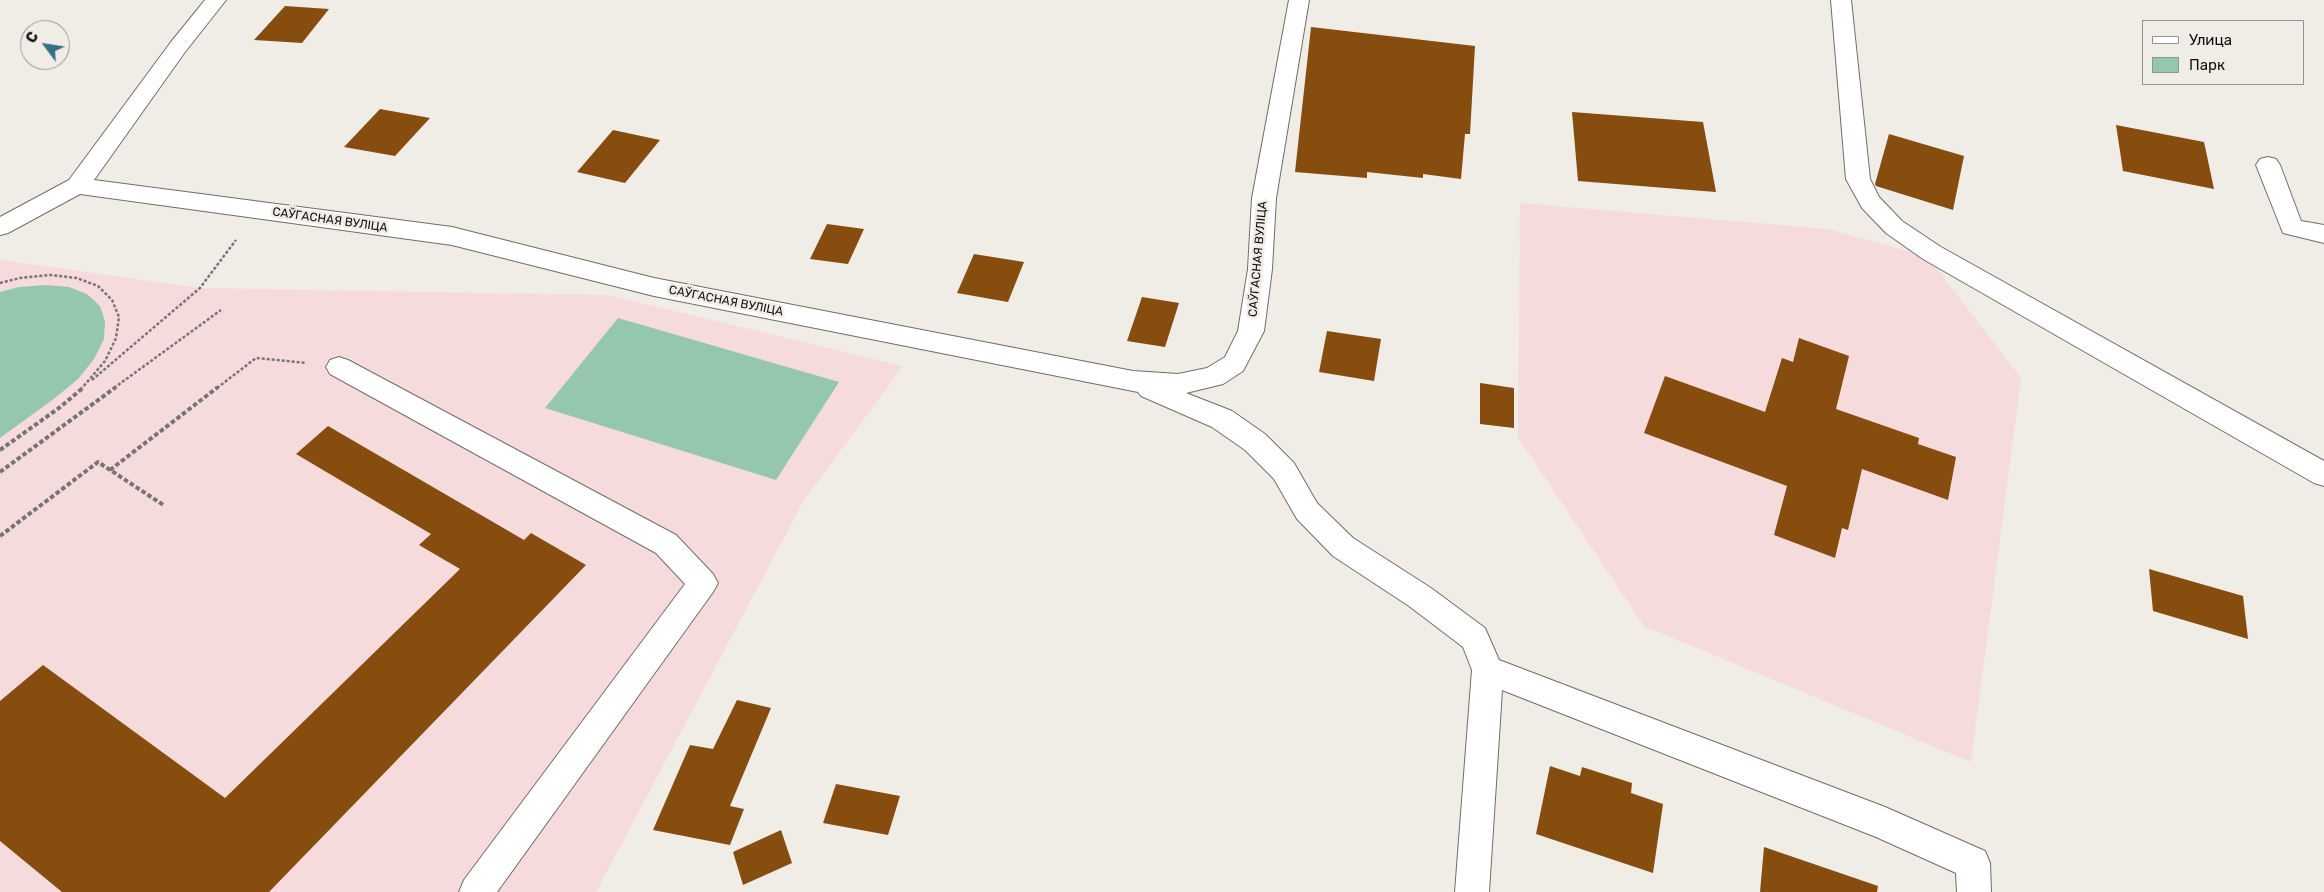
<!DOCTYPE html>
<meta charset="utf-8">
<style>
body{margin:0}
#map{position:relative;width:2324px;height:892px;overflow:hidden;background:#f0ece6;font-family:Rubik,sans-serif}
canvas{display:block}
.legend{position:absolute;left:2142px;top:20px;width:162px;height:65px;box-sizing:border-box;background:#f0ece6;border:1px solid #979490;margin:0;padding:6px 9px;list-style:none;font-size:15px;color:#12110f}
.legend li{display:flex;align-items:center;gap:10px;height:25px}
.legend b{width:25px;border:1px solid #979490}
.north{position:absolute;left:20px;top:20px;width:50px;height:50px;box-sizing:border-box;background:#f0ece6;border:1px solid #979490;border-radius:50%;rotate:301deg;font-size:14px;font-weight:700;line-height:20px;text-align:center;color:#12110f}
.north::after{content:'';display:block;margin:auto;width:18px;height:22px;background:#336f86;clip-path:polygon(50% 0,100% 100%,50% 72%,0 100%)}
</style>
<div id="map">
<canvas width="2324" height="892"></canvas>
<ul class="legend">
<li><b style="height:6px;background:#fff"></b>Улица</li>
<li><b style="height:14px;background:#94c7ad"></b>Парк</li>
</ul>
<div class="north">С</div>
</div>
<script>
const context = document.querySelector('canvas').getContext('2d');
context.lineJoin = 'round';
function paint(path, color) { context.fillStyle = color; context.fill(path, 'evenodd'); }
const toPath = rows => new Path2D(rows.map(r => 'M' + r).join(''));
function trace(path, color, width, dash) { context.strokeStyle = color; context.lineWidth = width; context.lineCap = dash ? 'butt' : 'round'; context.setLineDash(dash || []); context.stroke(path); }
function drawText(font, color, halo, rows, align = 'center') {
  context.font = font + ' Rubik,sans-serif'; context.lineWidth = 5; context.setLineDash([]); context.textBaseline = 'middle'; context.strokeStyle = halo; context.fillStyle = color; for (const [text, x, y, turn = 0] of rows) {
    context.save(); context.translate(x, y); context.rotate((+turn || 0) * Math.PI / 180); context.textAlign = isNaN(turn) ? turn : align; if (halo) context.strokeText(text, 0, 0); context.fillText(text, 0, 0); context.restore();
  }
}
paint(toPath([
 [1520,203,1828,229,1928,257,2021,378,1971,762,1644,626,1518,437],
 [0,260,200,288,608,295,903,366,804,500,596,892,0,892]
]), '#f6dbdd');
paint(toPath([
 [46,285,69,287,87,294,100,306,105,321,104,339,94,359,78,379,55,398,0,438,0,292,19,287],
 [618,318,839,382,776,480,545,408]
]), '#94c7ad');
paint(toPath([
 [285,6,329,9,302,43,254,40],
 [1311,27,1475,46,1470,134,1465,134,1461,179,1423,174,1423,178,1367,172,1367,178,1295,172],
 [380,109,430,118,395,156,344,147],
 [1572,112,1703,122,1716,192,1578,181],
 [2116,125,2204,142,2214,189,2123,171],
 [613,130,660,140,625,183,577,172],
 [1889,134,1964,156,1953,210,1876,186,1875,184],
 [827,224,864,229,848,264,810,259],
 [974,254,1024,262,1008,302,957,293],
 [1142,297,1179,303,1165,347,1127,341],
 [1327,331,1381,339,1374,381,1319,372],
 [1799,338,1849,356,1836,409,1919,438,1918,444,1956,457,1948,500,1862,469,1848,530,1842,528,1835,558,1774,535,1787,486,1644,433,1665,376,1765,412,1782,358,1793,362],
 [1480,383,1514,388,1514,428,1480,424],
 [328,426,524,540,531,533,586,565,269,892,62,892,0,841,0,701,43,665,225,798,460,569,419,545,431,534,296,454],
 [2149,569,2243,596,2248,639,2153,611],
 [737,700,771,708,730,806,744,809,730,845,653,830,690,745,713,749],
 [1550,766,1580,776,1582,767,1632,783,1631,793,1663,804,1653,873,1536,834],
 [836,784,900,796,888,835,823,823],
 [781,830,792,863,743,885,733,852],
 [1764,847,1878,886,1877,892,1760,892]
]), '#864d0f');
const minor = toPath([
 [205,0,226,0,185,52,94,180,452,227,654,278,1133,371,1178,374,1207,368,1225,357,1238,331,1248,269,1252,198,1289,0,1309,0,1276,198,1272,269,1264,331,1243,371,1223,384,1186,393,1232,411,1265,434,1294,463,1317,503,1353,538,1431,588,1485,628,1499,660,1885,807,1985,851,1990,863,1991,892,1957,892,1956,873,1876,837,1502,690,1489,892,1455,892,1472,670,1463,647,1409,606,1333,556,1297,519,1274,479,1245,450,1212,427,1141,396,1138,392,654,296,452,245,80,194,8,233,0,235,0,217,69,180,171,42,205,0],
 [1831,0,1851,0,1870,179,1879,197,1902,221,1941,247,2324,461,2324,486,2314,483,1923,259,1886,233,1862,208,1846,179,1831,0],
 [2268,157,2276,159,2280,165,2301,221,2324,225,2324,243,2283,233,2256,165,2260,159,2268,157],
 [339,357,348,360,676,535,713,574,718,583,713,592,497,892,459,892,464,880,685,584,656,553,330,374,326,367,330,360,339,357]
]);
trace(minor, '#716e69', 2);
trace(toPath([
 [0,283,20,278,50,275,77,278,98,286,112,300,119,317,116,338,105,361,82,388],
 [92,380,200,288,236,240],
 [114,388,221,310],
 [217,388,256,358,306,363]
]), '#777571', 2.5, [3, 2]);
trace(toPath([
 [0,450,59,408,84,387],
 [110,470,218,387],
 [0,472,116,387],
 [0,536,98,462,165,506]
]), '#777571', 4, [4.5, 2.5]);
paint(minor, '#fff');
drawText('12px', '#12110f', '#f0ece6', [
 ["САЎГАСНАЯ ВУЛІЦА",330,220,8],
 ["САЎГАСНАЯ ВУЛІЦА",1258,259,-85],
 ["САЎГАСНАЯ ВУЛІЦА",726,301,11]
]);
</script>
